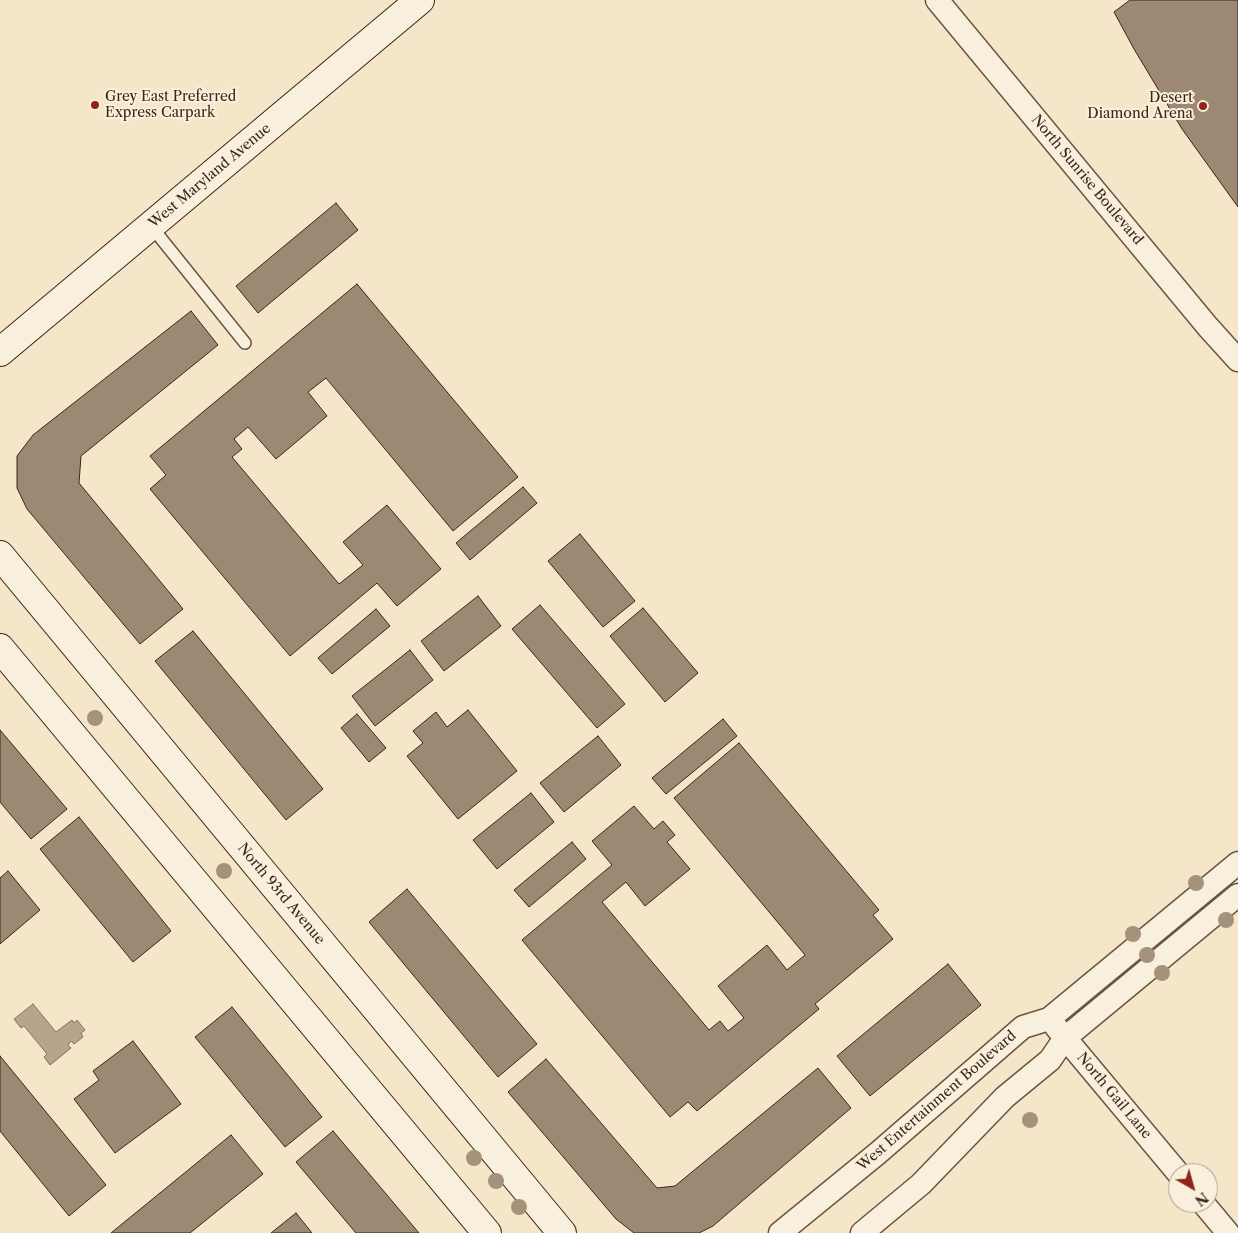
<!DOCTYPE html>
<style>
body{margin:0}
#map{position:relative;width:1238px;height:1233px;overflow:hidden;background:#f5e6c9;font-family:"Libre Caslon Text",serif}
canvas{display:block}
.north{position:absolute;left:1168px;top:1163px;width:50px;height:50px;box-sizing:border-box;background:#f8efdc;border:1px solid #ad9e8c;border-radius:50%;rotate:142deg;font-size:14px;font-weight:700;line-height:20px;text-align:center;color:#3d2515}
.north::after{content:'';display:block;margin:auto;width:18px;height:22px;background:#8f2418;clip-path:polygon(50% 0,100% 100%,50% 72%,0 100%)}
</style>
<div id="map">
<canvas width="1238" height="1233"></canvas>
<div class="north">N</div>
</div>
<script>
const context = document.querySelector('canvas').getContext('2d');
context.lineJoin = 'round';
function paint(path, color) { context.fillStyle = color; context.fill(path, 'evenodd'); }
const toPath = rows => new Path2D(rows.map(r => 'M' + r).join(''));
function trace(path, color, width, dash) { context.strokeStyle = color; context.lineWidth = width; context.lineCap = dash ? 'butt' : 'round'; context.setLineDash(dash || []); context.stroke(path); }
function drawText(font, color, halo, rows, align = 'center') {
  context.font = font + ' "Libre Caslon Text",serif'; context.lineWidth = 4; context.setLineDash([]); context.textBaseline = 'middle'; context.strokeStyle = halo; context.fillStyle = color; for (const [text, x, y, turn = 0] of rows) {
    context.save(); context.translate(x, y); context.rotate((+turn || 0) * Math.PI / 180); context.textAlign = isNaN(turn) ? turn : align; if (halo) context.strokeText(text, 0, 0); context.fillText(text, 0, 0); context.restore();
  }
}
const water = toPath([
 [33,1004,56,1032,72,1020,74,1023,77,1020,85,1030,81,1033,83,1037,74,1044,71,1041,68,1045,71,1048,50,1065,44,1057,47,1054,24,1026,21,1028,14,1019,33,1004]
]);
paint(water, '#b6a48c');
trace(water, '#86715c', 1);
const building = toPath([
 [1130,0,1238,0,1238,207,1182,129,1134,49,1114,12,1130,0],
 [336,203,358,230,258,313,236,286,336,203],
 [357,284,518,477,453,531,326,378,308,392,327,416,276,459,248,427,234,439,242,449,232,457,339,584,363,565,343,542,387,505,441,569,397,606,377,583,290,656,150,489,166,475,150,456,357,284],
 [191,311,218,345,81,456,79,483,183,609,140,644,27,509,17,488,17,456,33,435,191,311],
 [523,487,537,503,470,560,456,543,523,487],
 [580,534,635,601,603,627,548,561,580,534],
 [478,596,501,626,444,671,421,641,478,596],
 [540,605,625,704,597,728,512,629,540,605],
 [643,608,698,673,665,702,610,636,643,608],
 [376,609,390,626,332,674,318,658,376,609],
 [193,631,323,789,286,820,155,661,193,631],
 [410,650,433,680,375,726,352,696,410,650],
 [468,710,517,771,458,819,407,756,423,743,413,731,436,712,447,727,468,710],
 [357,714,386,748,369,762,341,728,357,714],
 [723,719,737,736,666,794,652,778,723,719],
 [0,730,67,809,31,839,0,802,0,730],
 [598,736,621,765,564,812,540,783,598,736],
 [739,743,879,910,873,915,893,939,815,1004,819,1009,697,1111,688,1102,670,1117,522,940,612,865,592,841,634,806,654,829,663,821,675,835,667,842,690,869,645,906,626,882,602,902,709,1030,720,1021,728,1031,744,1018,718,986,767,945,787,970,805,955,674,798,739,743],
 [531,793,554,822,497,869,473,840,531,793],
 [79,817,171,931,133,962,40,849,79,817],
 [572,842,586,859,529,907,514,890,572,842],
 [8,871,40,910,0,944,0,878,8,871],
 [407,889,537,1044,498,1077,369,922,407,889],
 [948,964,981,1005,870,1096,837,1056,948,964],
 [232,1007,322,1117,285,1147,195,1037,232,1007],
 [133,1041,181,1104,115,1153,74,1099,99,1080,93,1071,133,1041],
 [0,1056,106,1185,69,1216,0,1131,0,1056],
 [546,1059,657,1188,675,1186,818,1068,851,1108,713,1226,699,1233,634,1233,616,1219,508,1092,546,1059],
 [333,1131,419,1233,356,1233,296,1162,333,1131],
 [231,1135,263,1174,190,1233,111,1233,231,1135],
 [296,1213,312,1233,271,1233,296,1213]
]);
paint(building, '#9d8973');
trace(building, '#3d2515', 1);
const lane = toPath([
 [151,226,245,343]
]);
const street = toPath([
 [937,0,1208,327,1238,360],
 [1056,1027,1178,1173],
 [1203,1203,1228,1233],
 [780,1233,878,1153,1023,1027,1049,1019,1238,863],
 [862,1233,921,1184,1005,1097,1050,1060,1065,1038,1238,895]
]);
const secondary = toPath([
 [0,352,420,0],
 [0,555,562,1233],
 [0,648,487,1233]
]);
trace(lane, '#6b5542', 14);
trace(street, '#6b5542', 25);
trace(secondary, '#3d2515', 30);
trace(lane, '#f8efdc', 11);
trace(street, '#f8efdc', 22);
trace(secondary, '#f8efdc', 28);
context.fillStyle = '#a5927a';
for (const [x, y] of [
 [95,718],
 [224,871],
 [1196,883],
 [1226,920],
 [1133,934],
 [1147,955],
 [1162,973],
 [1030,1120],
 [474,1158],
 [496,1181],
 [519,1207]
]) { context.beginPath(); context.arc(x, y, 8, 0, 2 * Math.PI); context.fill(); }
for (const [x, y, r, color] of [
 [95,105,5,"#8f2418"],
 [1203,106,5,"#8f2418"]
]) { const dot = new Path2D(); dot.arc(x, y, r, 0, 2 * Math.PI); context.fillStyle = color; context.fill(dot); trace(dot, '#f8efdc', 2); }
drawText('14px', '#3d2515', '#f8efdc', [
 ["Grey East Preferred",105,97],
 ["Express Carpark",105,113],
 ["Desert",1193,98,"right"],
 ["Diamond Arena",1193,114,"right"]
], 'left');
drawText('14px', '#3d2515', '#f8efdc', [
 ["West Maryland Avenue",210,176,-40],
 ["North Sunrise Boulevard",1087,180,50],
 ["North 93rd Avenue",281,894,50],
 ["North Gail Lane",1114,1096,50],
 ["West Entertainment Boulevard",937,1101,-41]
]);
</script>
